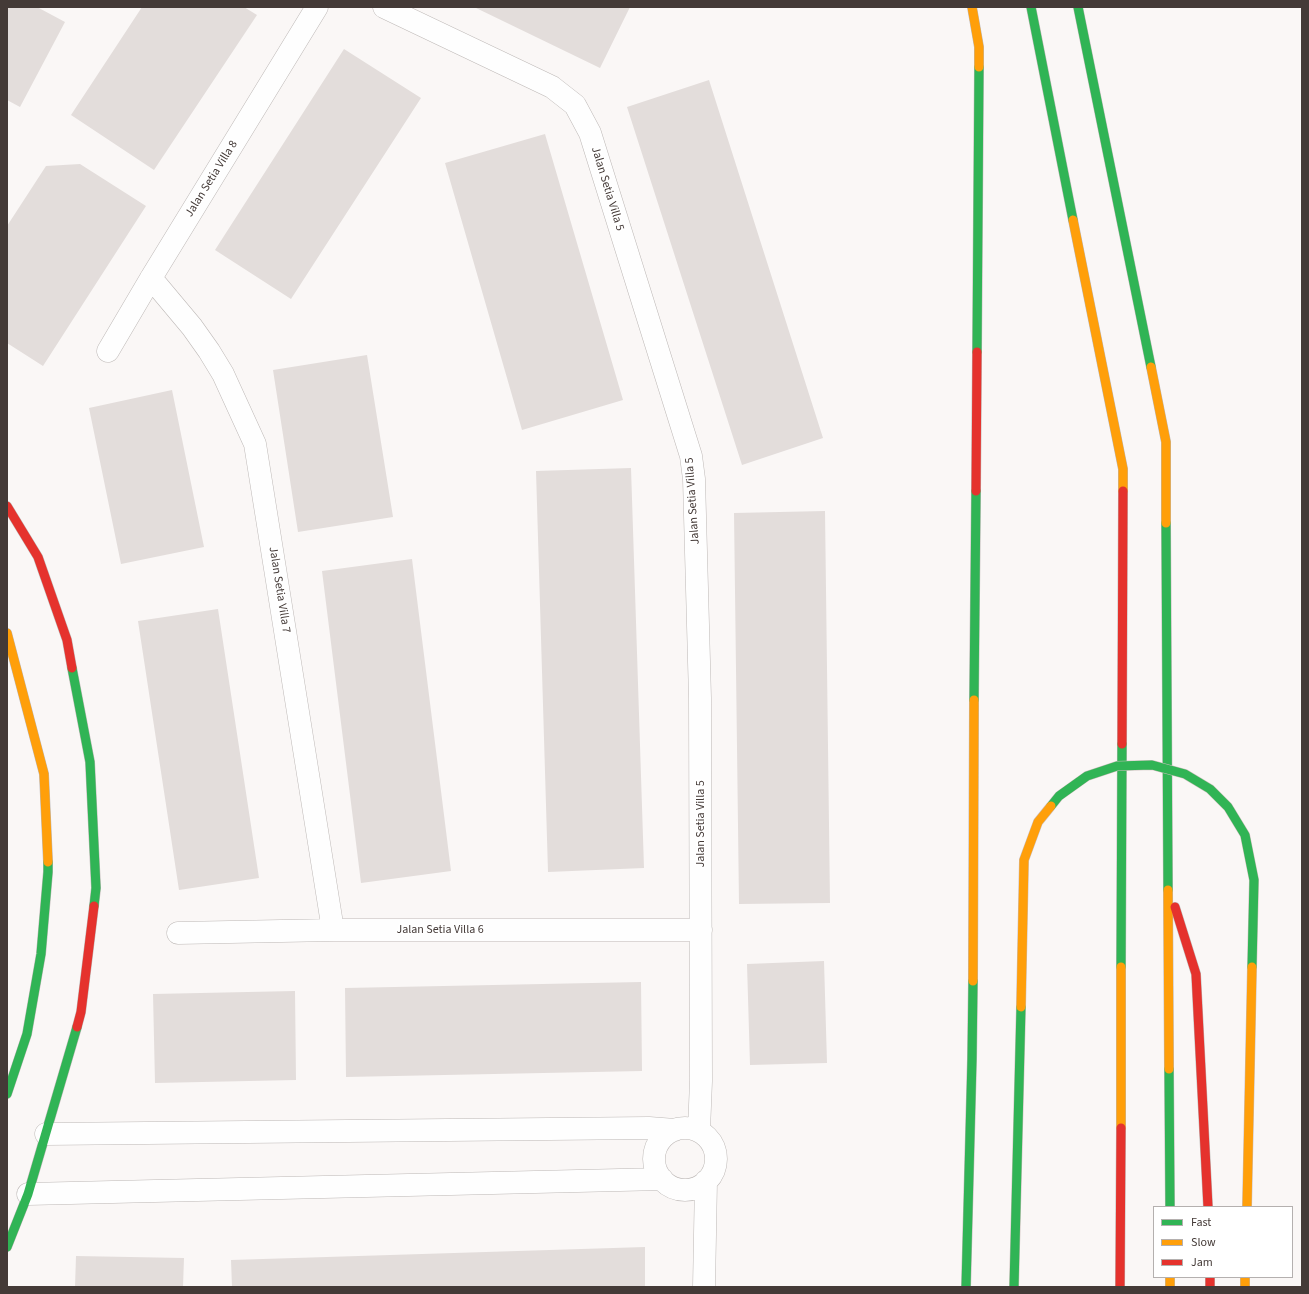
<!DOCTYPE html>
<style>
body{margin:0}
#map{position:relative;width:1309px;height:1294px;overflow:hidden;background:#faf7f6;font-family:"Source Sans 3",sans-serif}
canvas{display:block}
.frame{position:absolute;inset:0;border:8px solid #443a37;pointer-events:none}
.legend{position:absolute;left:1153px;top:1206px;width:140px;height:72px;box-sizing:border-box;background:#fff;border:1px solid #b4b0af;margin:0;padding:5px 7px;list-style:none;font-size:12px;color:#443a37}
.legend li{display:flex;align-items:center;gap:8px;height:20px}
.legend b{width:20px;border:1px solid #b4b0af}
</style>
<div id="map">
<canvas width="1309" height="1294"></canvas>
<div class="frame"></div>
<ul class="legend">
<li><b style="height:5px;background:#30b455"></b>Fast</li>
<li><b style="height:5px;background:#ff9f0a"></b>Slow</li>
<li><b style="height:5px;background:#e5322d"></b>Jam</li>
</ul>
</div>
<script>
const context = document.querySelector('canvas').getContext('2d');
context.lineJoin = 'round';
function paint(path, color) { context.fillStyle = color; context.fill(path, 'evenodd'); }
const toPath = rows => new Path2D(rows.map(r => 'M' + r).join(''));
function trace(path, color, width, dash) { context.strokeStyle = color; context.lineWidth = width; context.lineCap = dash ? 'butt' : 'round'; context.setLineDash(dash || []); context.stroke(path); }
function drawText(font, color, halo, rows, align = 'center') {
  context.font = font + ' "Source Sans 3",sans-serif'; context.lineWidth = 3.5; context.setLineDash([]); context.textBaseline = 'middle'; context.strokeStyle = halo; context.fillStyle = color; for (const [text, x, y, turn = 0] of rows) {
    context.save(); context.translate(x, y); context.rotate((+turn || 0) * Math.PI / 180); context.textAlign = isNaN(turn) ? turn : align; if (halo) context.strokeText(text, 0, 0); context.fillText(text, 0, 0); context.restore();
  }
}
paint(toPath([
 [7,7,37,7,65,22,20,107,7,100],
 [142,7,244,7,257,15,154,170,71,115],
 [474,7,630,7,600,68],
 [344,49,421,98,291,299,215,250],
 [709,80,823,438,742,465,627,107],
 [545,134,623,400,522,430,445,163],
 [80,164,146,206,43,366,7,343,7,226,46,166],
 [367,355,393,517,298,532,273,370],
 [172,390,204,547,121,564,89,408],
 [631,468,644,868,548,872,536,471],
 [825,511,830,903,739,904,734,513],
 [412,559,451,871,361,883,322,571],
 [218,609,259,878,179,890,138,621],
 [824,961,827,1063,750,1065,747,964],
 [641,982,642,1071,346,1077,345,988],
 [295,991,296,1080,155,1083,153,994],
 [645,1247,645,1287,232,1287,231,1260],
 [76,1256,184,1258,183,1287,75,1287]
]), '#e3dddb');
const street = toPath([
 [384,7,552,87,575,105,590,133,691,456,694,479,700,698,701,1081,699,1130],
 [151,278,192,327,209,351,223,374,255,444,333,930],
 [108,351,151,278,317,7],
 [178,933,333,930,701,930],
 '654 1159a31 31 0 1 1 62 0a31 31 0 1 1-62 0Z',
 [46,1134,649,1128,675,1130],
 [28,1194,662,1179],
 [704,1287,706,1181]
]);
const fast = toPath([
 [1031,7,1073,220],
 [1078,7,1151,367],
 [977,352,979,67],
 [1166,523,1168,890],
 [72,668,90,762,96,888,94,906],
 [974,700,976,491],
 [1121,967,1122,744],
 [1169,1069,1170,1207],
 [7,1094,27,1034,41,954,48,872,48,862],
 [7,1247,28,1194,77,1027],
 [966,1287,972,1059,973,981]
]);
const slow = toPath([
 [972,7,979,47,979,67],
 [1073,220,1123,469,1123,491],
 [1151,367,1166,442,1166,523],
 [7,633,44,774,48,862],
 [1168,890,1169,1069],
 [973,981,974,700],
 [1121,1128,1121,967],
 [1170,1277,1170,1287],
 [1245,1277,1245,1287]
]);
const jam = toPath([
 [976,491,977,352],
 [7,506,38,557,67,640,72,668],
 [1122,744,1123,491],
 [1175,907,1196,974,1208,1207],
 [77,1027,81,1012,94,906],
 [1210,1277,1210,1287],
 [1120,1287,1121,1128]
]);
trace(street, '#bdb8b6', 23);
trace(fast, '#bdb8b6', 10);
trace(slow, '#bdb8b6', 10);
trace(jam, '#bdb8b6', 10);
trace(street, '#fefefe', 22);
trace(fast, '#30b455', 9);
trace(slow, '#ff9f0a', 9);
trace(jam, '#e5322d', 9);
const fastBridge = toPath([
 [1051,806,1059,796,1087,776,1117,766,1152,765,1185,774,1210,789,1228,807,1245,835,1254,880,1252,967],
 [1014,1287,1021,1007]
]);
const slowBridge = toPath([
 [1021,1007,1024,860,1038,822,1051,806],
 [1247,1207,1252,967]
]);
trace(fastBridge, '#cbbebb', 10, []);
trace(slowBridge, '#cbbebb', 10, []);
trace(fastBridge, '#30b455', 9);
trace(slowBridge, '#ff9f0a', 9);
drawText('12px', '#443a37', '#fff', [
 ["Jalan Setia Villa 8",212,179,-58],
 ["Jalan Setia Villa 5",607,189,73],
 ["Jalan Setia Villa 5",693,501,-94],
 ["Jalan Setia Villa 7",279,590,81],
 ["Jalan Setia Villa 5",701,824,-90],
 ["Jalan Setia Villa 6",440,930]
]);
</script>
